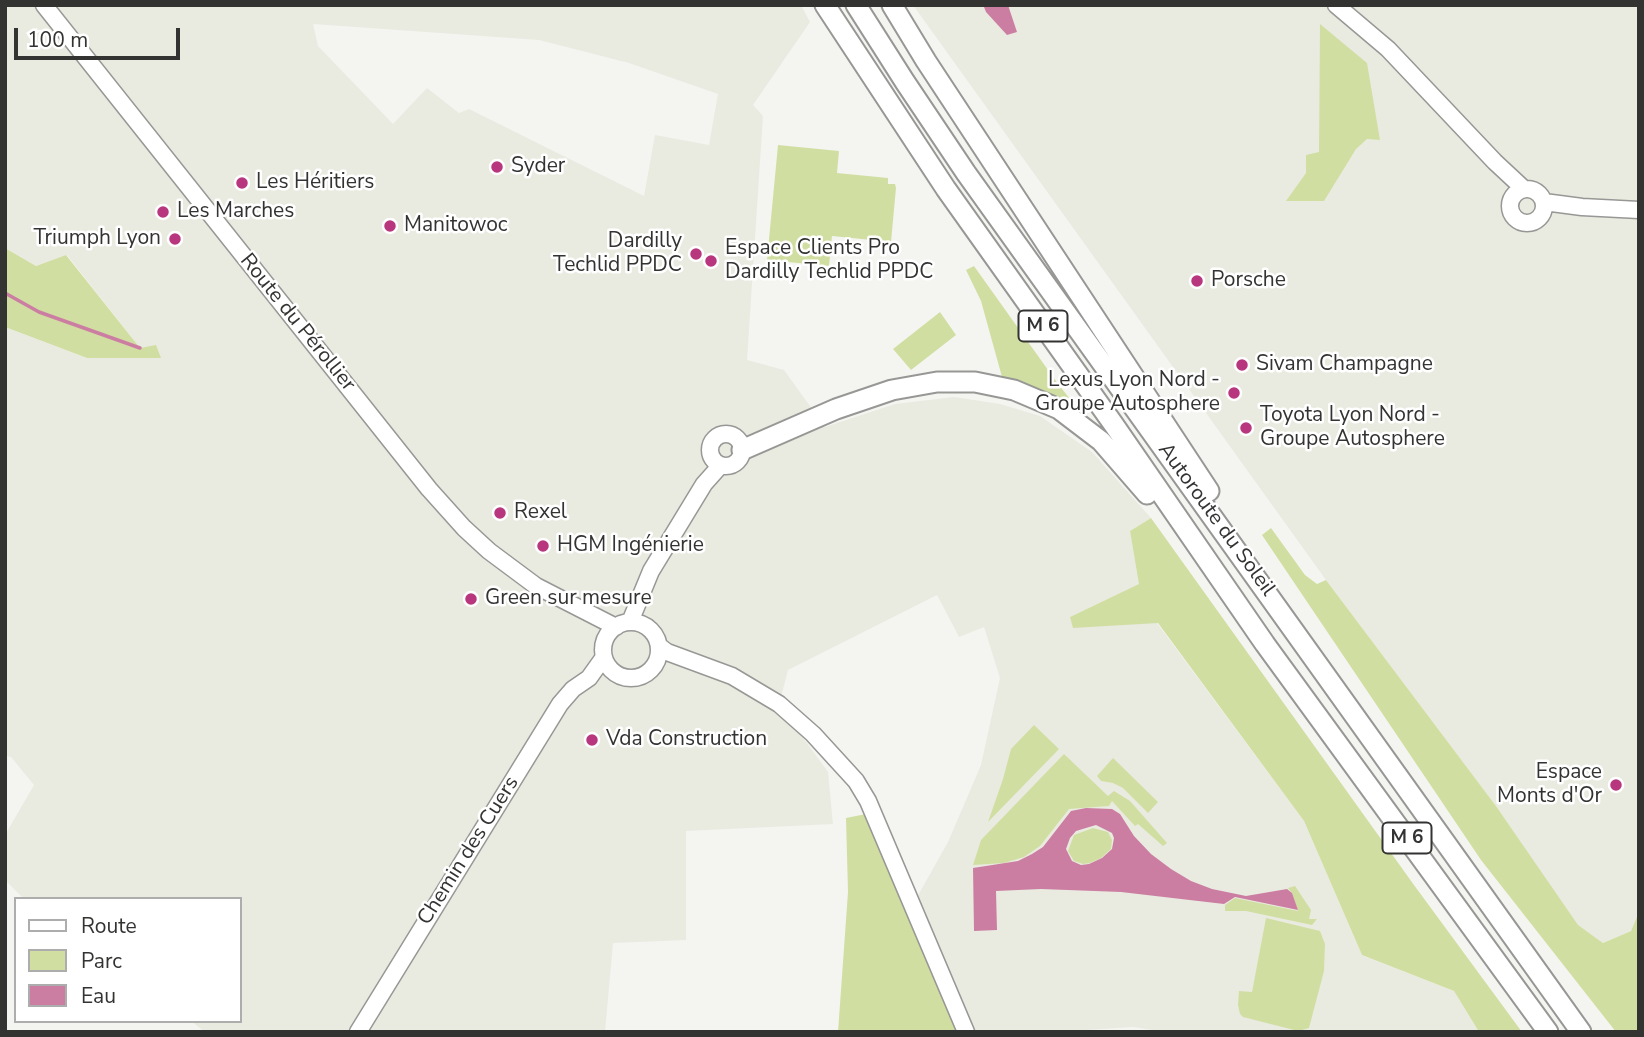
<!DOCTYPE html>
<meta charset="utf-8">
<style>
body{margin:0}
#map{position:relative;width:1644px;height:1037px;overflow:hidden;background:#f4f5f1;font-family:"Nunito Sans",sans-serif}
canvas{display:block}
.frame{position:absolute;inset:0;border:7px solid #333332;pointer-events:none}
.legend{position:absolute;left:14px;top:897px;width:228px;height:126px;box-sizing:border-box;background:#fff;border:2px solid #adadad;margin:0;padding:9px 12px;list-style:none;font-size:21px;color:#333332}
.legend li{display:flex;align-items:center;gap:14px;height:35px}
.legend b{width:35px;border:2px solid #adadad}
.scale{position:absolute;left:14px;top:28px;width:166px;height:32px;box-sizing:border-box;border:4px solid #333332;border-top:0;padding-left:9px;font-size:21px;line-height:24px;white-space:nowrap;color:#333332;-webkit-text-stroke:5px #fff;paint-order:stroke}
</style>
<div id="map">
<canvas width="1644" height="1037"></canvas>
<div class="frame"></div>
<ul class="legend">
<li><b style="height:9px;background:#fff"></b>Route</li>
<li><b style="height:19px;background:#d1dea2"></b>Parc</li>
<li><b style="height:19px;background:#cc7ea2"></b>Eau</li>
</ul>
<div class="scale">100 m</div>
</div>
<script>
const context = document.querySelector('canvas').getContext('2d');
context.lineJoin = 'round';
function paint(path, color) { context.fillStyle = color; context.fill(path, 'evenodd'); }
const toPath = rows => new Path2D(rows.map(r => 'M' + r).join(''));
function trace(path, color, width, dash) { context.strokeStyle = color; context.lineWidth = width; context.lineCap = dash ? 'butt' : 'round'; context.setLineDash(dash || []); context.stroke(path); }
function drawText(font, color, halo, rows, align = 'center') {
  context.font = font + ' "Nunito Sans",sans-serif'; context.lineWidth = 5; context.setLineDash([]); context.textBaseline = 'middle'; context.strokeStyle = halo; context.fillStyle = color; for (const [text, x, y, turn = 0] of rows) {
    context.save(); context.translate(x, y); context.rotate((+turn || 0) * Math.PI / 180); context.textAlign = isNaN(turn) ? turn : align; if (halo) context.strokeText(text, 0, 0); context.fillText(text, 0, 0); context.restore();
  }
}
paint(toPath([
 [5,5,801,5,810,22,753,105,763,116,747,360,784,370,825,427,895,404,954,397,1000,404,1040,416,1092,452,1151,518,1130,531,1140,584,1070,617,1157,623,1304,821,1362,955,1454,991,1479,1032,1165,1032,1133,1027,1056,1032,973,1032,916,899,948,842,981,765,1000,678,984,627,959,637,937,595,788,670,779,705,828,772,833,824,686,831,686,940,613,943,605,1032,205,1032,191,1021,240,1021,240,899,24,899,5,880,5,835,34,785,11,757,5,756,5,327,87,358,140,348,67,255,36,266,5,248],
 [313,24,539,40,629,63,718,94,709,145,655,135,644,196,469,109,459,113,427,88,393,124,318,46],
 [913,5,1639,5,1639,912,1631,931,1603,943,1577,925,1496,806,1326,580]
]), '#e9ebe0');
paint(toPath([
 [1320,24,1367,63,1380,140,1367,139,1356,149,1324,201,1286,201,1306,173,1306,155,1319,152],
 [778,145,839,151,837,173,888,178,888,184,895,184,896,188,891,242,832,236,829,266,767,260],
 [5,248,36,266,66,255,140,348,156,345,161,358,87,358,5,327],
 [974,266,1058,384,1083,415,1065,402,1002,377,981,301,966,270],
 [940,312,956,335,911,370,893,349],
 [1151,518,1414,885,1522,1032,1479,1032,1454,991,1362,955,1304,821,1158,623,1073,628,1070,617,1139,584,1130,531],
 [1271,528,1305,575,1317,584,1326,580,1496,806,1578,925,1603,943,1631,931,1639,912,1639,1032,1616,1032,1481,860,1262,535],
 [1034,725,1059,749,988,822,1003,779,1011,749],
 [1064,754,1108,796,1114,791,1130,801,1167,843,1163,846,1138,824,1135,826,1112,801,1109,806,1069,809,1040,846,1024,857,1004,863,973,865,981,840],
 [1113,758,1158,802,1148,813,1123,788,1113,783,1101,781,1097,776],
 [866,814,880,849,957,1032,838,1032,848,892,846,818],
 [1093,828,1108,832,1112,840,1111,849,1101,858,1090,863,1083,864,1074,861,1068,851,1074,835],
 [1295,886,1311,910,1309,919,1317,919,1312,925,1246,911,1225,911,1225,905,1235,898,1298,911,1292,893,1288,888],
 [1266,918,1320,931,1325,944,1324,971,1309,1028,1298,1031,1243,1017,1240,1014,1238,1005,1239,991,1252,992]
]), '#d1dea2');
paint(toPath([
 [987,5,1008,5,1017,32,1007,35,986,12,984,7],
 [1086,808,1112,809,1120,814,1134,836,1151,854,1171,869,1191,881,1212,889,1246,896,1287,889,1292,893,1298,910,1235,897,1224,904,1121,892,1041,889,996,891,997,930,974,931,973,868,1018,861,1032,854,1043,847,1071,811],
 [1096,825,1112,833,1114,838,1112,849,1102,858,1089,864,1081,865,1072,861,1066,849,1070,838,1076,831]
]), '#cc7ea2');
trace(toPath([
 [5,293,39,312,140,348]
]), '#cc7ea2', 3.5);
const secondary = toPath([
 [44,5,429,489,464,528,489,551,536,586,616,627],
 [1336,5,1388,49,1495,162,1524,189],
 '1510 206a17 17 0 1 1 34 0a17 17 0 1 1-34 0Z',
 [1544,202,1582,207,1639,210],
 '710 450a16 16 0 1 1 32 0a16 16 0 1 1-32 0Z',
 [630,622,651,571,704,484,721,465],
 '603 650a28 28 0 1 1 56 0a28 28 0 1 1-56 0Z',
 [659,646,667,652,732,676,779,704,813,734,856,781,868,801,966,1032],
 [358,1032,560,704,573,689,589,678,604,657]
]);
const highway = toPath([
 [825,5,946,189,1114,425,1265,644,1548,1032],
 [856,5,905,82,966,173,1581,1032],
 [892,5,926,61,1209,491],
 [742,450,836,409,892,390,937,382,975,382,1014,390,1059,409,1101,441,1147,494]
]);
trace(secondary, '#979895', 19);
trace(highway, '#979895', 23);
trace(secondary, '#fff', 16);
trace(highway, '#fff', 19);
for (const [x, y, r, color] of [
 [497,167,7,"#b8367e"],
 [242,183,7,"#b8367e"],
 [163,212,7,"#b8367e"],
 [390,226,7,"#b8367e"],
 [175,239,7,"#b8367e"],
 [696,254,7,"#b8367e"],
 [711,261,7,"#b8367e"],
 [1197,281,7,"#b8367e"],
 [1242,365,7,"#b8367e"],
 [1234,393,7,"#b8367e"],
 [1246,428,7,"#b8367e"],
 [500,513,7,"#b8367e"],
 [543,546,7,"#b8367e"],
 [471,599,7,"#b8367e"],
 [592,740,7,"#b8367e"],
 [1616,785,7,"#b8367e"]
]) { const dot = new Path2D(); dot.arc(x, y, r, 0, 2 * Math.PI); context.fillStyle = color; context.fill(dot); trace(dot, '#fff', 2.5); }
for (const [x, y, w] of [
 [1043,326,49],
 [1407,838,49]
]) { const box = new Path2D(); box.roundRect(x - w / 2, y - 15.5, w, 31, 5); context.fillStyle = '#fff'; context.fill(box); trace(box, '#333332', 2); }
drawText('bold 19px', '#333332', null, [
 ["M 6",1043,326],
 ["M 6",1407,838]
]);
drawText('21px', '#333332', '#fff', [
 ["Syder",511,167],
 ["Les Héritiers",256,183],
 ["Les Marches",177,212],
 ["Manitowoc",404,226],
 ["Triumph Lyon",161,239,"right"],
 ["Dardilly",682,242,"right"],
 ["Techlid PPDC",682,266,"right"],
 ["Espace Clients Pro",725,249],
 ["Dardilly Techlid PPDC",725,273],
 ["Porsche",1211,281],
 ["Sivam Champagne",1256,365],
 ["Lexus Lyon Nord -",1220,381,"right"],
 ["Groupe Autosphere",1220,405,"right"],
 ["Toyota Lyon Nord -",1260,416],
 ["Groupe Autosphere",1260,440],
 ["Rexel",514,513],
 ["HGM Ingénierie",557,546],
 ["Green sur mesure",485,599],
 ["Vda Construction",606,740],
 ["Espace",1602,773,"right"],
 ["Monts d'Or",1602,797,"right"]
], 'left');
drawText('21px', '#333332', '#fff', [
 ["Route du Pérollier",297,323,51],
 ["Autoroute du Soleil",1216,520,54],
 ["Chemin des Cuers",469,851,-58]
]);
</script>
